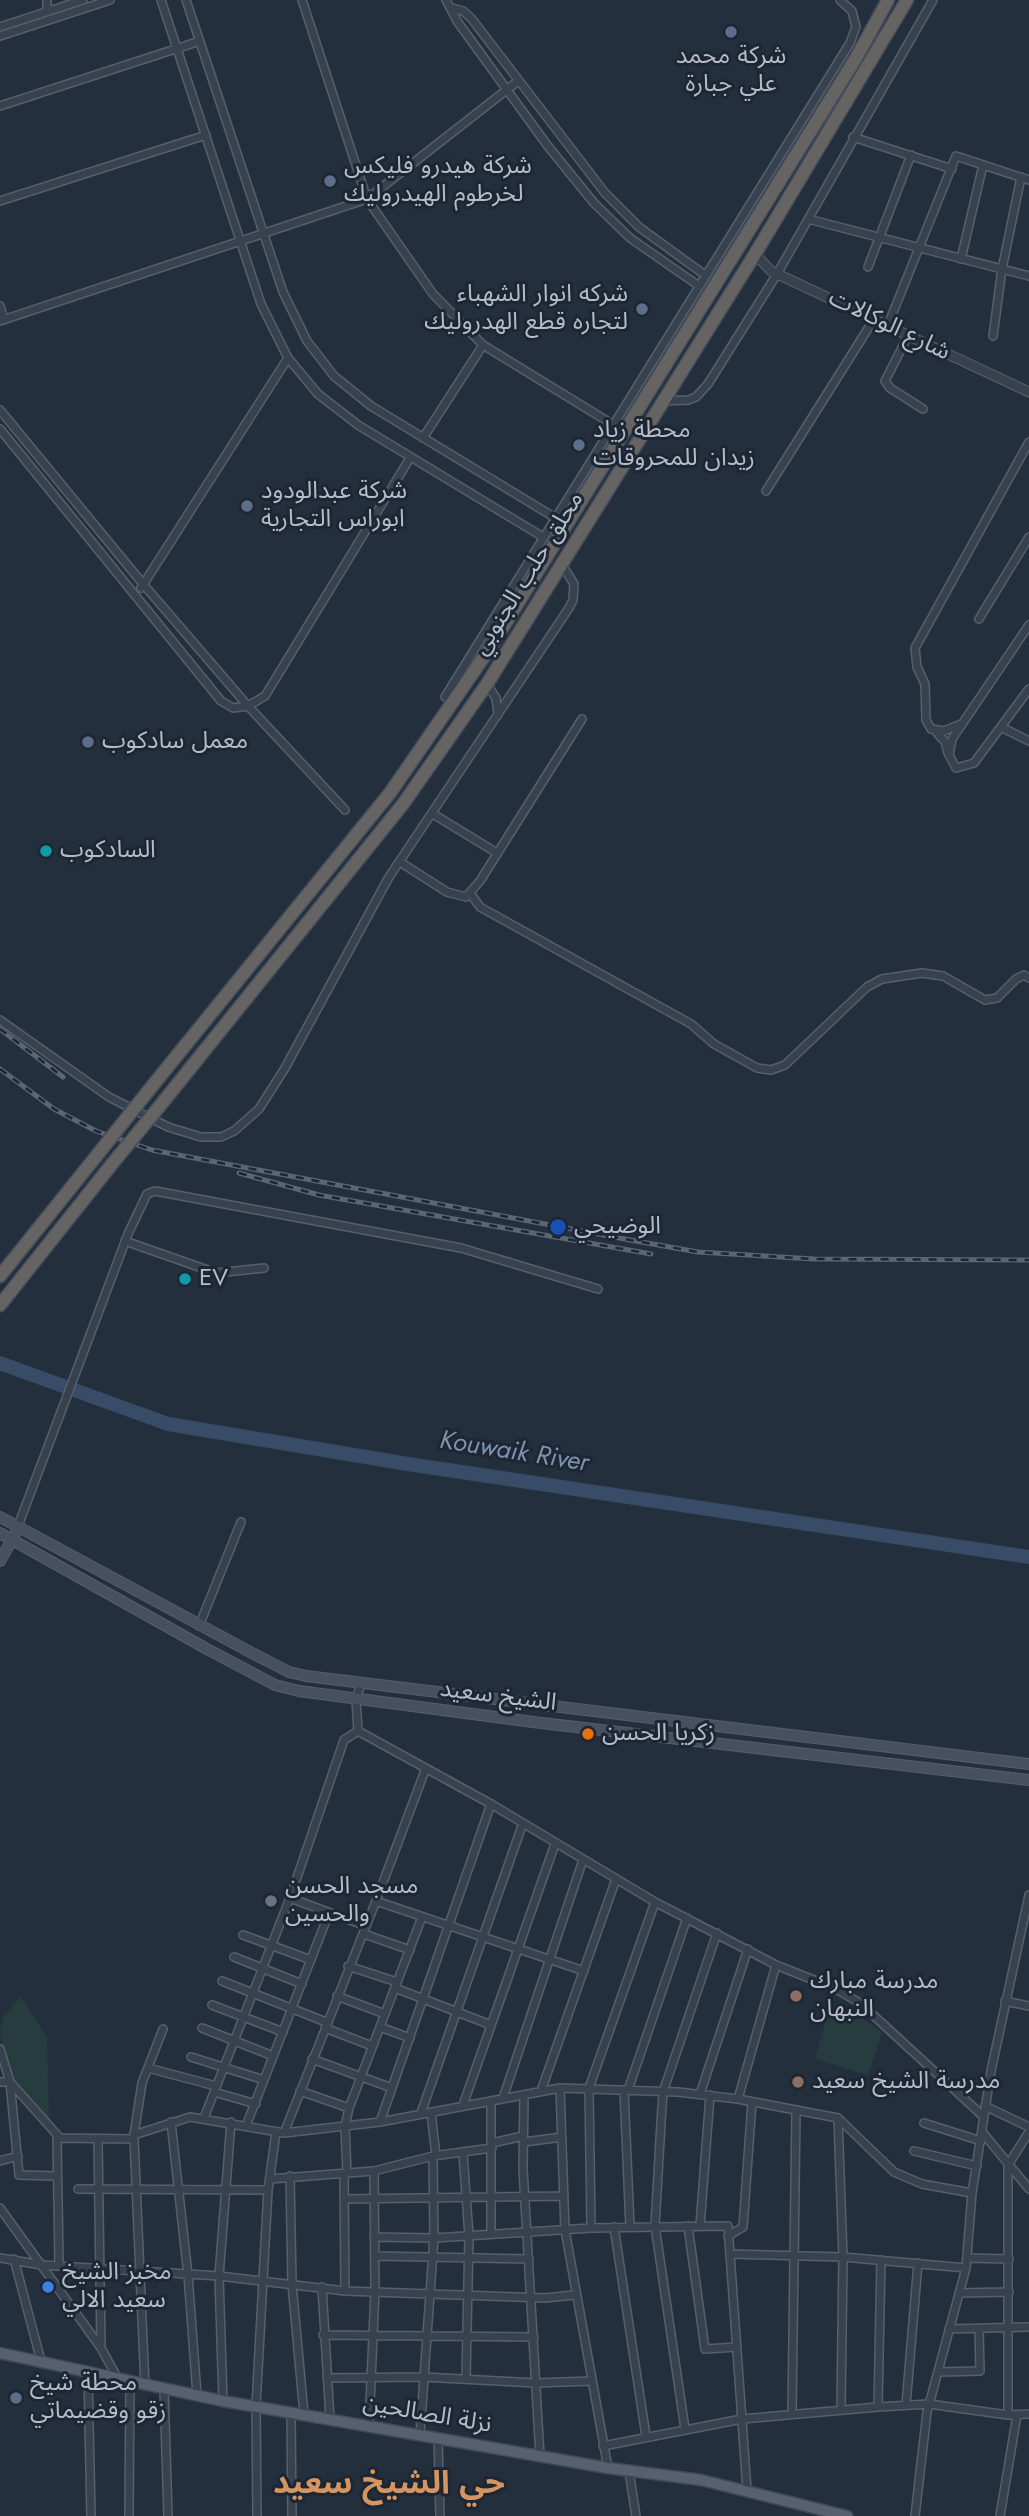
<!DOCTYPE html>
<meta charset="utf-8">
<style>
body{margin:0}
canvas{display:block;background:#242f3e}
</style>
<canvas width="1029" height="2516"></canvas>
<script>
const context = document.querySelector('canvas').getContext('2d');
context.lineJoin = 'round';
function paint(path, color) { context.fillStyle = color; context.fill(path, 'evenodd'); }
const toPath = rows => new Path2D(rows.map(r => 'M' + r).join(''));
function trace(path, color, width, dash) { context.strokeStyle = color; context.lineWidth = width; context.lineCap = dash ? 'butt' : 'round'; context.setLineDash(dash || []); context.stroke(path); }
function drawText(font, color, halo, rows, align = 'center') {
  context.font = font + ' Jost,"Noto Sans Arabic",sans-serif'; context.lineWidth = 6; context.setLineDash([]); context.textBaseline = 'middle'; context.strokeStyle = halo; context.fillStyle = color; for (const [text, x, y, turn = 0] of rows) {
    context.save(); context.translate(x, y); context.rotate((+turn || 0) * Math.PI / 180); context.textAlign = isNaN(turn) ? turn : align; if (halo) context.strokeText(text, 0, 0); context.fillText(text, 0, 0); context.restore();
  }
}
paint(toPath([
 [21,1997,47,2038,49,2123,10,2077,0,2034,3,2017],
 [828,2014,859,2016,882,2032,868,2075,815,2059]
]), '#263c3f');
trace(toPath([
 [0,1363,168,1424,408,1464,1029,1557]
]), '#394c67', 14);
const minor = toPath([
 [161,0,261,304,288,358,318,394,358,425,543,537],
 [186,0,283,292,307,341,334,376,371,406,567,525],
 [302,0,367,199,433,294,483,345,612,424],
 [446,0,457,21,547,145,594,203,630,238,699,286],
 [452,8,463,11,471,18,605,193,639,227,705,275],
 [47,12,47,0],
 [0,27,83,0],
 [0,36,110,0],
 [0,106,200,41],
 [853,137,952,169],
 [0,201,206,135],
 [808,219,1029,276],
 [961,259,983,165],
 [868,267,911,155],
 [0,306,4,320],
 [0,321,367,199,518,81],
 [888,325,956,156,1029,180],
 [908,336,885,381,890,388,923,409],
 [993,336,1002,269,1021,177],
 [663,401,688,400,696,397,708,384,777,274,933,0],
 [0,410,143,584,248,706,345,810],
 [0,429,221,701,233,708,248,706,265,696,410,458],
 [423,438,483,345],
 [766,491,874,319],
 [141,588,288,358],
 [979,619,1029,537],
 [1029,625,952,739,949,755,956,768,974,763,1029,689],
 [487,684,496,698,498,715],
 [445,697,850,43,856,27,852,11,840,0],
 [961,724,944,731,931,729,926,720,925,684,917,667,915,648,1029,442],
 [1001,727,1029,741],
 [937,733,945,742,948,753],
 [433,814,497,853],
 [400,862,447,892,466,897,480,881,582,719],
 [470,893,480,907,691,1024,714,1044,757,1068,771,1070,785,1065,867,987,882,979,922,973,943,976,985,1000,997,998,1016,979,1024,975,1029,978],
 [0,1020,109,1097,168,1127,201,1137,221,1137,234,1131,259,1109,285,1068,389,877,569,608,573,600,574,584,561,563],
 [125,1241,216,1273,264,1268],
 [18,1526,128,1234,147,1194,155,1191,461,1248,598,1289],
 [199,1626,241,1522],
 [358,1731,491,1804,655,1902,776,1965,738,2099],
 [290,1898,366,1926],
 [376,1901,426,1768],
 [364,1934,410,1950],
 [243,1935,311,1960],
 [234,1957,302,1984],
 [776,1965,834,1988,860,2003,984,2117],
 [348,1966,397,1982],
 [222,1981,326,2022],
 [395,1988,491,2025],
 [337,1996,385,2014],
 [1005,2001,1029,2006],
 [212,2005,283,2032],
 [380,2027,410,2038],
 [202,2028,273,2056],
 [325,2028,372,2046],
 [0,2049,10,2082,60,2138,134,2139,134,2135,190,2117,284,2133,380,2122,560,2088,678,2092,738,2099,838,2118,894,2172,922,2184,972,2193],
 [191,2057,264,2080],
 [312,2059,392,2088],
 [148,2068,216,2086],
 [0,2082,10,2082,19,2175,56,2176],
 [560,2088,565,2230,608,2468],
 [624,2090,630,2227],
 [628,2090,687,1918],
 [300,2091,349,2108],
 [541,2091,616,1879],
 [214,2092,256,2104],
 [700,2094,748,1949],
 [524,2095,523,2169,540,2456],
 [503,2098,583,1860],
 [491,2101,491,2234],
 [463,2105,555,1844],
 [985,2106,1029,2127],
 [431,2112,436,2156],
 [421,2113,523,1823],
 [204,2118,290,1898,344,1740,358,1731,356,1700,361,1683],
 [838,2118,843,2257,841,2410],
 [171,2122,188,2275,197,2395],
 [380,2122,491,1804],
 [924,2123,981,2141],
 [246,2126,329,1913],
 [284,2133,376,1901,584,1971],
 [983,2133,1029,2189],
 [134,2135,142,2083,163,2029],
 [57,2137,59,2263],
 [134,2139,145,2386],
 [98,2140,101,2347],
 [524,2142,562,2137],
 [492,2143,523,2136],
 [914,2151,977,2166],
 [463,2153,469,2236,466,2378],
 [0,2161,18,2156],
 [344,2173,345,2291],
 [347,2173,345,2126,349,2108,422,1917],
 [290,2176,292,2284,304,2414],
 [270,2179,374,2171,433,2156,492,2148],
 [78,2189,268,2190],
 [344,2199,564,2196],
 [0,2208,101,2348,118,2379],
 [688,2226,705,2349,737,2347],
 [700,2226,710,2095],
 [614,2227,646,2436],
 [591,2228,589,2088,655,1902],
 [728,2236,743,2227,752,2102],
 [374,2237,434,2238,591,2228,728,2226,747,2490],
 [730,2254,843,2257,966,2268],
 [375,2256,529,2259],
 [0,2258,42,2265,219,2276,345,2291,545,2298,574,2295],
 [967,2258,1009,2259],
 [14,2259,41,2361],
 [322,2287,330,2419],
 [959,2293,1009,2292],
 [949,2329,1029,2327],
 [323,2335,534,2337],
 [938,2372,980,2371,979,2329],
 [88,2373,91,2516],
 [327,2378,423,2377,536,2383,591,2381],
 [164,2389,168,2516],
 [223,2401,219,2276,231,2122],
 [906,2405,918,2263],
 [878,2407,881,2260],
 [291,2412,292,2516],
 [792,2414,796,2110],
 [1008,2415,1008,2165,1029,2132],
 [369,2426,375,2291,374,2171],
 [685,2429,655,2226,661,2123,663,2092,717,1933],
 [420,2434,434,2238,433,2156],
 [438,2437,440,2516],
 [603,2446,742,2419,878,2407,929,2404,1008,2415,1029,2414],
 [629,2471,636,2516],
 [129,2516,130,2382],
 [257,2516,256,2406,268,2190,276,2132],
 [915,2516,927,2412,966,2268,972,2193,991,2071,1029,1895],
 [1000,2516,1017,2415]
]);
const tertiary = toPath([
 [755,254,771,271,1029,392]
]);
const secondary = toPath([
 [0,1517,252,1653,289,1672,306,1676,1029,1764],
 [0,1533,207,1649,275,1685,299,1691,533,1722,1029,1780],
 [0,1561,15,1534]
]);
const primary = toPath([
 [0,2353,223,2401,608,2468,701,2480,847,2516]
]);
const trunk = toPath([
 [149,1090,390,793,490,648,856,58,888,0],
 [163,1102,403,804,487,684,755,254,907,0],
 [0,1276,98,1154],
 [0,1305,112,1164]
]);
trace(minor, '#565f6c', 10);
trace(tertiary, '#565f6c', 11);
trace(secondary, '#565f6c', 12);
trace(primary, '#414a57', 13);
trace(trunk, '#434c59', 15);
trace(minor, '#38414e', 7);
trace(tertiary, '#38414e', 9);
trace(secondary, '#465061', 10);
trace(primary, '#56606e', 10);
trace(trunk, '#656462', 12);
const rail = toPath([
 [0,1029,63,1077],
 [0,1069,54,1109,96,1131,152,1150,630,1240,698,1252,814,1259,1029,1260],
 [239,1173,319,1195,651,1254]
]);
trace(rail, '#5a6575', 5);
trace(rail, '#1d2633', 2.5, [8]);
const trunkBridge = toPath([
 [98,1154,149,1090],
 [112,1164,163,1102]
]);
trace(trunkBridge, '#434c59', 15, []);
trace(trunkBridge, '#656462', 12);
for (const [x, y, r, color] of [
 [731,32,7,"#5c6f8a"],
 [330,181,7,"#5c6f8a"],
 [642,309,7,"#5c6f8a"],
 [579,445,7,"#5c6f8a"],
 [247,506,7,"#5c6f8a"],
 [88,742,7,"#5c6f8a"],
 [46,851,7,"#0f9aa8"],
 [558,1227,9,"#1a4fb4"],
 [185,1279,7,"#0f9aa8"],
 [588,1734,7,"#e8710a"],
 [271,1901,7,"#6b7280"],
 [796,1996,7,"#8d6e63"],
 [798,2082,7,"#8d6e63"],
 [48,2287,7,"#3f7fe0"],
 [16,2398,7,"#5c6f8a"]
]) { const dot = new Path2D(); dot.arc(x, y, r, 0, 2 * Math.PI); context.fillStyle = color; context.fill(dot); trace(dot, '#1d2633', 2.5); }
drawText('24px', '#b4bcc9', '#1d2633', [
 ["شركة محمد",731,57,"center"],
 ["علي جبارة",731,85,"center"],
 ["شركة هيدرو فليكس",344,167],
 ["لخرطوم الهيدروليك",344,195],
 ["شركه انوار الشهباء",628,295,"right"],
 ["لتجاره قطع الهدروليك",628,323,"right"],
 ["محطة زياد",593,431],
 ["زيدان للمحروقات",593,459],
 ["شركة عبدالودود",261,492],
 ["ابوراس التجارية",261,520],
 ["معمل سادكوب",102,742],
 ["السادكوب",60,851],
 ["الوضيحي",574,1227],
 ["EV",199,1279],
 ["زكريا الحسن",602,1734],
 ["مسجد الحسن",285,1887],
 ["والحسين",285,1915],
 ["مدرسة مبارك",810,1982],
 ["النبهان",810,2010],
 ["مدرسة الشيخ سعيد",812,2082],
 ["مخبز الشيخ",62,2273],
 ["سعيد الالي",62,2301],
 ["محطة شيخ",30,2384],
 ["زقو وقضيماتي",30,2412]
], 'left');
drawText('24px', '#b4bcc9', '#1d2633', [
 ["شارع الوكالات",889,326,26],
 ["محلق حلب الجنوبي",529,574,-58],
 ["الشيخ سعيد",498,1697,7],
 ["نزلة الصالحين",427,2415,10]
]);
drawText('italic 26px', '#7c92b1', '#1d2633', [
 ["Kouwaik River",514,1453,9]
]);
drawText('bold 32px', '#d59563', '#1d2633', [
 ["حي الشيخ سعيد",389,2485]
]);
</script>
